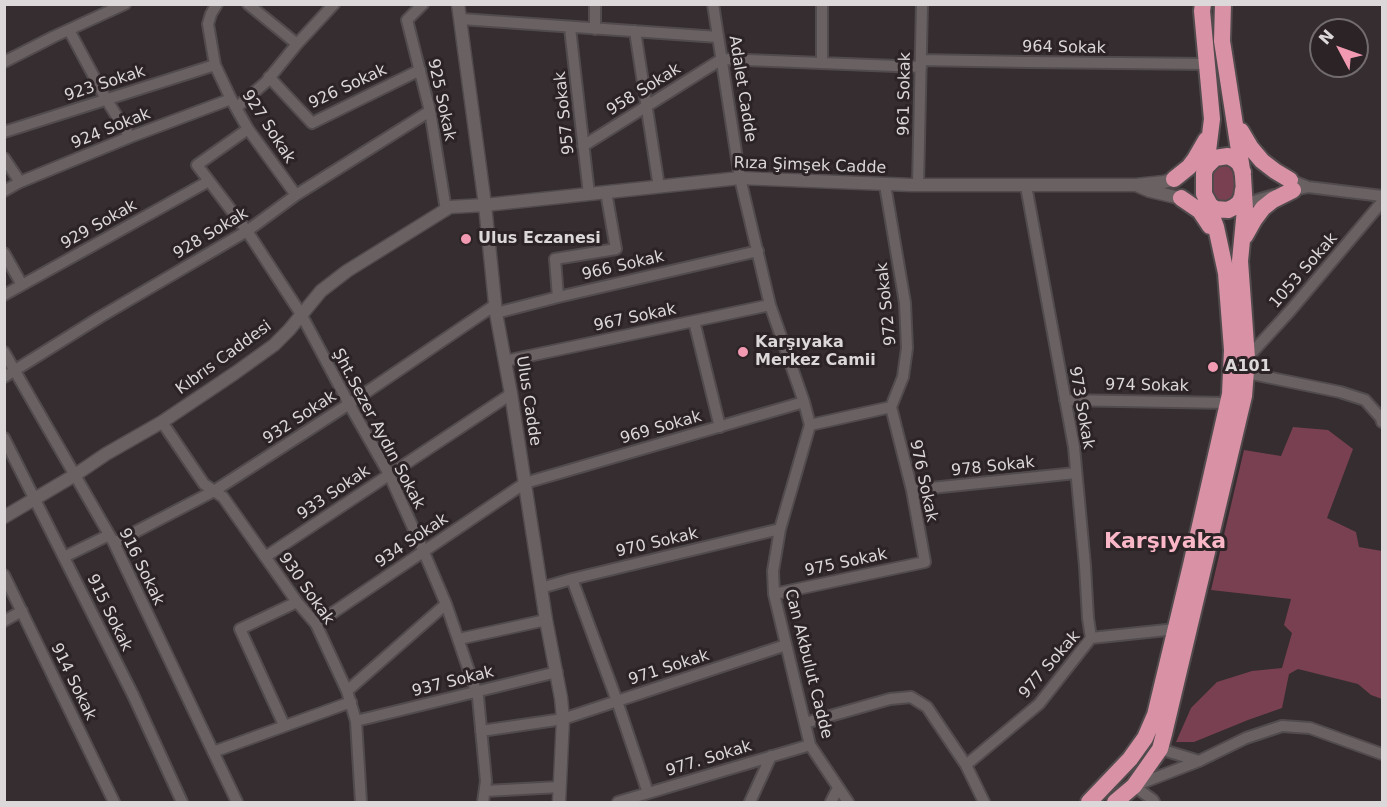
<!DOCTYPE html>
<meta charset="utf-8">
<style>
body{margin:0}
#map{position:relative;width:1387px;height:807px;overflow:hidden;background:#352d2f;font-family:"DejaVu Sans",sans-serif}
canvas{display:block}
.frame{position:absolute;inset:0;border:6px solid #dcd7d8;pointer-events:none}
.north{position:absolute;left:1309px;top:18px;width:60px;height:60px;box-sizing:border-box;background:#2b2325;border:2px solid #726b6d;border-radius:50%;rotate:311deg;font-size:16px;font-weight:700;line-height:24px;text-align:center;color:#dcd7d8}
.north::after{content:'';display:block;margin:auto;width:21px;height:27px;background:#f19ab2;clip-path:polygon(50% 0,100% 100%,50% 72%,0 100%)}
</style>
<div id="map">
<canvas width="1387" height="807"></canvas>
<div class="frame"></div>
<div class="north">N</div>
</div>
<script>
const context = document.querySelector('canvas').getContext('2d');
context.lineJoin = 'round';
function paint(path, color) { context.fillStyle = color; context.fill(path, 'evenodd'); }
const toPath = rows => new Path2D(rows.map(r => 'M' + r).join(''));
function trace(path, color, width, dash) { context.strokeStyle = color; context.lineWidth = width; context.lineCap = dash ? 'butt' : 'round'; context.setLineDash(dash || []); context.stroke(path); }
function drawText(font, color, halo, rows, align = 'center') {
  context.font = font + ' "DejaVu Sans",sans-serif'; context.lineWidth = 6; context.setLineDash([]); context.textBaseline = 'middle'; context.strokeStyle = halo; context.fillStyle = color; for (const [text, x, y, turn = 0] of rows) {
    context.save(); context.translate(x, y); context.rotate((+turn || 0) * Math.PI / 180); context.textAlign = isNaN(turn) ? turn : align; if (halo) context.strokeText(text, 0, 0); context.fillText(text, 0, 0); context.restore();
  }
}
paint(toPath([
 [1222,165,1229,167,1234,173,1235,191,1234,195,1232,198,1225,202,1218,201,1215,198,1212,192,1211,175,1212,171,1218,166],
 [1293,427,1328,430,1353,449,1327,518,1356,532,1359,547,1382,551,1382,699,1371,695,1358,684,1298,669,1289,674,1282,708,1248,720,1194,742,1176,742,1191,708,1217,682,1252,671,1282,668,1292,633,1284,625,1291,599,1211,590,1244,450,1281,456]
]), '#794051');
const minor = toPath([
 [217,4,211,14,208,24,215,65,231,99,248,129,296,195],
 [248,4,297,44],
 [423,4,407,20,430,111,446,210],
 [713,4,740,178,770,305,804,402,810,425,780,529,773,571,774,594,810,745,848,802],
 [822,4,822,63],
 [461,19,718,37],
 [570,28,589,194],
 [595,29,595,4],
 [69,30,106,99,130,137],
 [635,31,659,187],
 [921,60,1028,62,1207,64],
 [4,62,53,37,125,4],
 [269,77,312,123,420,70],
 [236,108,266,82,297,44,334,4],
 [248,129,197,165,247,231,301,314,349,404,389,474,423,550,446,604,478,697,486,781,483,802],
 [4,132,215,65],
 [583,146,722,59,921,67],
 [4,158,20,182],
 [1285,178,1308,187,1289,191],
 [918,185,922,4],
 [1026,186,1074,447,1085,566,1088,618,1091,638],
 [1308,187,1382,196],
 [4,191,20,182,130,137,231,99],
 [1240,205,1274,195],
 [4,253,22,285],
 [4,295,209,181],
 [558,297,555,259,616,249,606,192],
 [496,313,558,297,758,251],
 [694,321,720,427],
 [4,352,114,543,237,802],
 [1247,358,1290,311,1382,202],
 [505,361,770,305],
 [1247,373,1340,392,1365,400,1381,418,1382,422],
 [4,377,100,317,247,231,296,195,430,111],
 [1065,400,1228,403],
 [162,422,204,484,223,497,297,602,316,624,347,691,356,721,361,802],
 [810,425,891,407,903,377,907,348,905,303,885,185],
 [4,438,133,695,182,802],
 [912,490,1076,473],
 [114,543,214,491,349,404,495,305],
 [64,557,109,535],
 [265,557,511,394],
 [4,575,114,802],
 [572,579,617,701,648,793],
 [541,588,572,579,780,529],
 [774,594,925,562,912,490,891,407],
 [4,621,22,611],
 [316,624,525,483,804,402],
 [459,639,546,620],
 [347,691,446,604],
 [356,721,557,672],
 [805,723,890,699,911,697,927,707,966,765,984,802],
 [284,725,240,629,297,602],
 [481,731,563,719,786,645],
 [1160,749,1199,761,1246,738,1282,726,1310,728,1382,754],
 [213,752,351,702],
 [966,765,1039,704,1091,638,1176,629],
 [1134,786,1199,761],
 [1134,786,1153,800,1154,802],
 [485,791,560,787],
 [618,802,810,745],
 [750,802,771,756],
 [831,802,838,788]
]);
const tertiary = toPath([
 [458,4,485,205,496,313,511,394,546,620,561,698,563,719,559,802],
 [1180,177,1164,182,1136,185,1150,191,1188,200],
 [4,517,75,475,106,454,162,422,235,373,274,345,289,330,321,291,347,271,450,207,485,205,740,178,911,185,1136,185]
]);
const trunk = toPath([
 [1203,4,1202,11,1212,119,1206,167],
 [1241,131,1251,148,1262,161,1275,171,1290,180],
 [1243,172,1239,163,1234,159,1228,156,1215,158,1206,167,1204,173,1204,194,1210,205,1215,209,1228,210,1234,207,1239,203,1242,197,1243,190],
 [1174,179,1189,167,1195,159,1206,140],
 [1181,198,1200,211,1210,226],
 [1245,236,1254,220,1263,208,1273,200,1293,190],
 [1089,802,1130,759,1145,738,1155,715,1191,565,1230,394,1232,350,1226,273,1216,227,1206,200],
 [1115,802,1134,786,1160,749,1164,734,1244,396,1247,358,1240,261,1245,209,1243,176,1222,41,1223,4]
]);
trace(minor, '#524b4d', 14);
trace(tertiary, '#524b4d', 15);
trace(trunk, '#524b4d', 20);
trace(minor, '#6a6163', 10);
trace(tertiary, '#6a6163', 12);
trace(trunk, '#d991a6', 16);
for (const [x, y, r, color] of [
 [466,239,6,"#f19ab2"],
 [743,352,6,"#f19ab2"],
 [1213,367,6,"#f19ab2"]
]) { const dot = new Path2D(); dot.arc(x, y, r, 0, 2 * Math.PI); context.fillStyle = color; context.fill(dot); trace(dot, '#2b2325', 2); }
drawText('16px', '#dcd7d8', '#2b2325', [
 ["964 Sokak",1064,48,1],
 ["923 Sokak",105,84,-18],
 ["926 Sokak",348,87,-25],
 ["Adalet Cadde",742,89,81],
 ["958 Sokak",644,90,-32],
 ["961 Sokak",905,94,-89],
 ["925 Sokak",441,100,78],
 ["957 Sokak",565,113,-96],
 ["927 Sokak",268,127,57],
 ["924 Sokak",111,129,-22],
 ["Rıza Şimşek Cadde",810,166,2],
 ["929 Sokak",99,225,-29],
 ["928 Sokak",211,234,-31],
 ["966 Sokak",623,266,-13],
 ["1053 Sokak",1304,271,-49],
 ["972 Sokak",887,304,-96],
 ["967 Sokak",635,318,-12],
 ["Kıbrıs Caddesi",224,358,-36],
 ["974 Sokak",1147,386,1],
 ["Ulus Cadde",528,401,81],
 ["973 Sokak",1081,408,80],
 ["932 Sokak",300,418,-33],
 ["969 Sokak",661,428,-16],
 ["Şht.Sezer Aydın Sokak",378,429,62],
 ["978 Sokak",993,467,-6],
 ["976 Sokak",923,481,78],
 ["933 Sokak",334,493,-34],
 ["934 Sokak",412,541,-34],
 ["970 Sokak",657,543,-13],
 ["975 Sokak",846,563,-12],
 ["916 Sokak",141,567,64],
 ["930 Sokak",306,589,55],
 ["915 Sokak",109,613,64],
 ["Can Akbulut Cadde",808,664,76],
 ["977 Sokak",1050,665,-49],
 ["971 Sokak",669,668,-18],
 ["914 Sokak",73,682,64],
 ["937 Sokak",453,682,-14],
 ["977. Sokak",709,759,-17]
]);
drawText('bold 16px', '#dcd7d8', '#2b2325', [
 ["Ulus Eczanesi",478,239],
 ["Karşıyaka",755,343],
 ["Merkez Camii",755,361],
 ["A101",1225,367]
], 'left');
drawText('bold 22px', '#f9b7c8', '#2b2325', [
 ["Karşıyaka",1165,542]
]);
</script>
